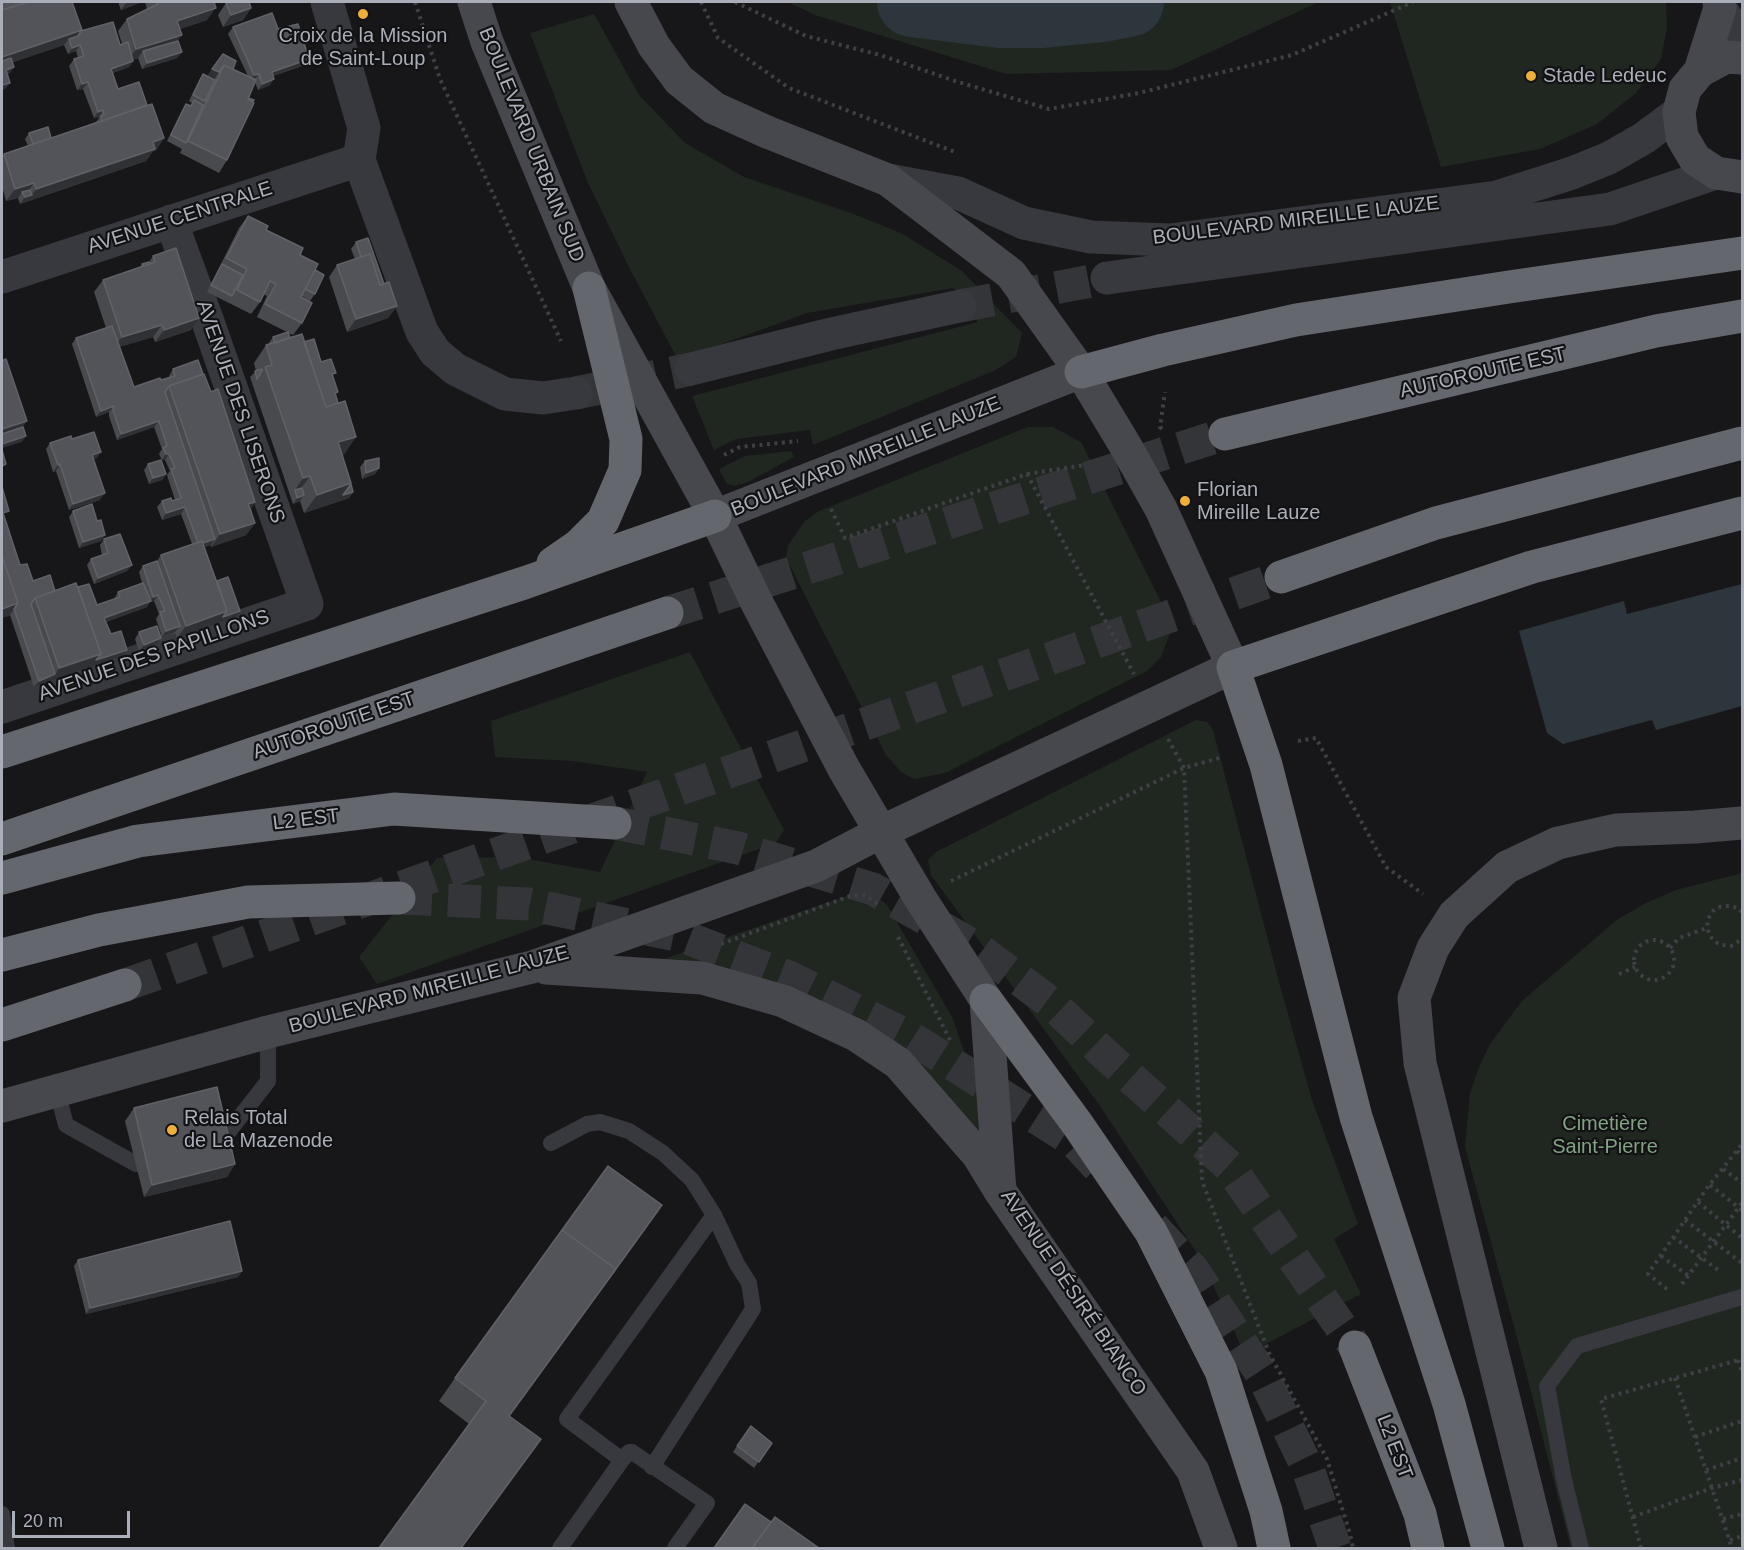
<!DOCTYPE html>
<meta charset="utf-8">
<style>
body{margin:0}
#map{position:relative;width:1744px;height:1550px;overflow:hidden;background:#171719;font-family:Helvetica,sans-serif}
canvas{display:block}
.frame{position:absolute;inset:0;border:3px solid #a9aeb8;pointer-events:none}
.scale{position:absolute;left:12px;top:1511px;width:118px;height:27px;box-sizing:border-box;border:3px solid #a9aeb8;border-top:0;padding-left:8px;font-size:18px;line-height:21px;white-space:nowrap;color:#a9aeb8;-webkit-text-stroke:4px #121214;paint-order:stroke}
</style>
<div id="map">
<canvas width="1744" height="1550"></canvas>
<div class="frame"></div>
<div class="scale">20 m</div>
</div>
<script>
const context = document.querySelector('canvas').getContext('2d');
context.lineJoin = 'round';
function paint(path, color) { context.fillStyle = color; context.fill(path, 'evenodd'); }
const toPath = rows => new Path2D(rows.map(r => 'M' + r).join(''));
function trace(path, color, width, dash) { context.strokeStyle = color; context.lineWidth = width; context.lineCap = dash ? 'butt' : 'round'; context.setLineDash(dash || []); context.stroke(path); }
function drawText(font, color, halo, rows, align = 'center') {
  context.font = font + ' Helvetica,sans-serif'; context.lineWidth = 4.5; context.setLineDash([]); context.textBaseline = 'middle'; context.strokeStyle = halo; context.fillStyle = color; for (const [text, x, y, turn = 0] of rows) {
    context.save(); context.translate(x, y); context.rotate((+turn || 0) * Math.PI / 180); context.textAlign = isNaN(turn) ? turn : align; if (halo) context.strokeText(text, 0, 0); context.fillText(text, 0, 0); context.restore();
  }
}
paint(toPath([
 [788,2,1319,2,1171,70,1006,74,815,15],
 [1390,2,1666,2,1667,28,1661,59,1636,93,1597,124,1540,149,1441,167],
 [594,14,639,95,685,143,744,177,851,213,901,233,962,271,1022,333,1016,357,996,370,813,445,810,430,736,439,714,450,692,396,978,322,953,288,807,313,678,360,631,271,588,183,530,33],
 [1028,427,1053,427,1081,442,1162,604,1170,633,1161,657,1147,671,945,773,914,779,901,772,886,755,786,558,788,545,805,521,819,511],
 [791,451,794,457,748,482,734,486,727,484,719,469,745,456],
 [690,652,784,830,776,843,377,984,359,957,437,858,517,857,600,872,647,772,572,761,495,757,491,721],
 [1196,720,1207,722,1213,730,1279,982,1312,1100,1358,1224,1334,1239,1361,1294,1245,1355,1202,1261,1100,1106,931,875,928,860,936,852],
 [1742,873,1742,1548,1571,1548,1519,1345,1465,1147,1470,1093,1479,1067,1490,1044,1522,1001,1618,919,1646,903,1676,890],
 [858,892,876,896,887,905,952,1017,979,1093,981,1127,976,1132,883,1037,661,960]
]), '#1f2720');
paint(toPath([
 [1742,584,1742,706,1656,730,1652,720,1563,744,1547,733,1519,631,1624,601,1627,614]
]), '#2d363c');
trace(toPath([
 [912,2,1000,13,1042,13,1103,7,1129,2]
]), '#2d363c', 70);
trace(toPath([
 [960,306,1107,278],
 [576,393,691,369]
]), '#343539', 33, [33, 16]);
trace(toPath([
 [667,613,1225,434],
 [615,823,738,848,873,889,974,946,1051,1003,1109,1058,1229,1166,1355,1347],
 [399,898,529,904,685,937,791,978,910,1037,1075,1142,1098,1167],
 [125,985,1281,577],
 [1153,1227,1193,1270,1263,1376,1308,1469,1335,1548]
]), '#343539', 33, [33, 16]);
trace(toPath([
 [415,2,440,79,561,341],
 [701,2,718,38,789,88,955,152],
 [735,2,806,36,880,55,955,81,1049,109,1139,93,1292,55,1413,2],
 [1162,429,1160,427,1165,392],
 [724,455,740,447,798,441],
 [1027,474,1085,465],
 [831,509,845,538,1027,474,1134,674],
 [1168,739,1184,768,1202,1181,1269,1353,1327,1459,1350,1534,1353,1548],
 [1298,741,1316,738,1386,867,1423,894],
 [951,881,1184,768,1223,757],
 [1742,912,1738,908,1729,906,1720,907,1713,911,1708,919,1707,928,1710,936,1715,942,1723,945,1731,946,1742,939],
 [898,937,950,1040],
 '1634 960a20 20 0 1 1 40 0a20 20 0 1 1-40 0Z',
 [721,944,850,896,865,895,879,905],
 [1670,948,1679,938,1707,928],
 [1619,974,1635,967],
 [1737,1151,1742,1155],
 [1723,1169,1742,1183],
 [1710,1185,1742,1210],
 [1698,1202,1742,1238],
 [1685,1220,1742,1263],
 [1673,1237,1721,1272],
 [1661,1256,1689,1276],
 [1682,1284,1742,1203],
 [1667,1289,1648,1274,1707,1188,1742,1144],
 [1738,1360,1742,1372],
 [1675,1378,1732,1548],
 [1695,1437,1742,1421],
 [1706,1470,1742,1458],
 [1633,1517,1712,1488,1742,1480],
 [1723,1519,1742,1514],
 [1730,1540,1742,1536],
 [1641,1548,1601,1399,1742,1359]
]), '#3e4045', 4, [3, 4.5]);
trace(toPath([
 [57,1091,66,1125,136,1164],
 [551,1143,587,1124,600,1122,629,1131,663,1153,692,1180,714,1215],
 [219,1144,268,1081,268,1032],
 [622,1460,567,1419,714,1215,737,1264,749,1283,753,1309,652,1467],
 [2,1514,7,1548],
 [560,1548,622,1460,629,1452,632,1452,707,1503,675,1548],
 [1581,1548,1564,1480,1547,1386,1577,1346,1742,1297]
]), '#38393e', 16);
trace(toPath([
 [327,2,364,128,359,160,422,332,435,352,455,369,505,394,543,398,576,393],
 [1720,8,1742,41],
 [888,180,958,193,1024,223,1091,237,1170,240,1497,197,1572,173,1609,158,1644,138,1679,112],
 [2,277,359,160],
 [1107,278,1610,209,1716,173],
 [691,369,831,334,960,306],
 [2,707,307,604,208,322,171,221]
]), '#38393e', 33);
trace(toPath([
 [474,2,487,42,589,288,715,516,756,601,844,769,920,898,986,1000,1000,1191],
 [1742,58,1726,57,1700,71,1685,89,1679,112,1682,137,1695,159,1716,173,1742,177],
 [1700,71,1720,8,1719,2],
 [715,516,1081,372],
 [546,968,702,978,783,1001,856,1035,898,1063,978,1155,1000,1191,1193,1471,1221,1548],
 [2,1106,268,1032,532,967,816,866,881,832,1233,667,1161,509,1125,445,1081,372,1011,274,888,180,767,132,714,108,679,80,654,46,631,2],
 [1541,1548,1420,1063,1414,998,1433,948,1454,915,1507,867,1558,843,1616,830,1695,827,1742,823]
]), '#46484e', 33);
trace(toPath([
 [1081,372,1163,350,1296,320,1509,287,1742,253],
 [1225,434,1656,331,1742,316],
 [553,563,579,545,603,521,625,470,626,439,589,288],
 [1281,577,1436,523,1742,443],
 [2,752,524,583,715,516],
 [2,839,667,613],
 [2,878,138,841,394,809,615,823],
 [2,955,99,930,248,902,399,898],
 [986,1000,1078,1125,1151,1232,1221,1371,1266,1511,1274,1548],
 [2,1025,125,985],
 [1355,1347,1420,1514,1428,1548],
 [1488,1548,1449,1404,1356,1117,1266,765,1233,667,1532,567,1742,513]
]), '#64676e', 33);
paint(toPath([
 [7,2,81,31,120,45,122,44,118,31,127,19,147,9,145,2,214,2,207,20,180,29,178,41,182,52,177,58,142,69,138,58,133,60,133,61,129,67,113,73,118,89,147,105,164,138,156,150,153,151,146,161,20,204,18,198,6,201,2,186,2,157,4,154,28,146,25,139,29,133,51,138,96,122,99,118,99,117,94,118,83,89,77,90,69,66,74,59,78,58,76,51,68,54,64,45,13,62,10,73,7,74,10,83,5,89],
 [118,2,142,2,121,10],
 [228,2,249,2,251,8,243,20,223,27,218,15,226,3],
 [233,27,278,29,309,59,305,65,273,76,270,85,258,90,255,82,248,98,227,160,219,173,180,153,182,149,167,141,182,110,186,104,191,106,192,103,189,101,199,80,203,74,214,80,215,78,208,75,223,54,233,69,248,76,228,34],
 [248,216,300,255,315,270,315,294,310,301,302,296,301,297,302,323,293,335,288,333,290,338,304,342,333,378,344,455,342,455,353,492,349,498,304,513,300,501,293,504,250,377,256,371,254,363,266,345,269,344,269,343,273,337,287,332,257,317,267,296,263,294,260,302,251,314,207,292,239,228],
 [356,242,397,306,388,318,347,332,329,277,337,265,355,259,351,249],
 [153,256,191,330,155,342,153,337,119,347,134,387,169,378,169,376,173,369,255,502,251,508,255,523,246,535,211,547,211,545,204,547,217,581,236,617,177,638,175,633,162,637,156,619,159,614,154,601,150,602,147,607,106,622,111,634,122,656,50,681,34,687,10,615,9,616,5,517,20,565,33,581,55,591,78,587,97,605,114,599,118,592,142,583,139,572,143,566,157,561,161,555,192,544,181,514,162,520,157,507,162,501,175,500,167,475,170,471,165,460,162,460,159,454,162,449,154,427,117,440,109,416,109,412,96,417,72,344,76,338,106,328,94,292,103,280,140,267,142,264,149,262],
 [72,439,97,458,93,459,100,500,69,510,56,471,53,472,46,449,50,443],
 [365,461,379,468,375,474,362,479,360,467],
 [148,464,166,474,162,480,149,484,144,470],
 [73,511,97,521,105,535,101,541,79,548,69,517],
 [104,539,132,565,127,571,94,584,87,565,91,559,102,555,100,545],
 [139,632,161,638,157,644,139,651,135,639],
 [134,1108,235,1164,227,1177,144,1197,125,1121],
 [78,1260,242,1271,238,1277,86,1314,74,1266],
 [455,1378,510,1416,469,1424,439,1401],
 [751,1426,772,1443,754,1468,733,1452]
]), '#484a4e');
paint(toPath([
 [131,2,142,2,121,10,125,4],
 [216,8,207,20,168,33,177,21],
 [251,8,243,20,223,27,231,15],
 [82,30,73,42,69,39,64,45,2,66,2,57],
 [182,35,173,47,143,51,138,58,128,61,136,49],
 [80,45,76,51,68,54,72,48],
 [182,52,177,58,142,69,147,63],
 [309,59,305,65,268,78,272,72],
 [133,61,129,67,107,75,111,69],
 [14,67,10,73,2,77,6,70],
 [212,69,219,72,215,78,208,75],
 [259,74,254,80,250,81,254,75],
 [274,79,270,85,258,90,262,84],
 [88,82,83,89,77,90,82,84],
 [10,83,5,89,2,90,2,85],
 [103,110,99,117,94,118,98,112],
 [164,138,156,150,153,151,146,161,20,204,25,197,32,195,36,189],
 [34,183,25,196,22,192,18,198,6,201,15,189],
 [397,306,388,318,347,332,356,319],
 [199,318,191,330,155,342,164,330],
 [162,325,153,337,113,349,122,337],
 [114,406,109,412,96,417,101,411],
 [27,421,19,433,2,439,2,429],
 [159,421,154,427,117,440,121,434],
 [26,436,22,442,2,448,2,444],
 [356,437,344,455,326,460,338,442],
 [101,452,97,458,87,461,92,455],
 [166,454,169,454,165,460,162,460],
 [60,464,56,471,53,472,58,465],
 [379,468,375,474,362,479,366,473],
 [166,474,162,480,149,484,153,478],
 [310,476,297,494,295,490,303,478],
 [351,483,343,495,353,492,349,498,304,513,317,495],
 [105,493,100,500,69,510,73,504],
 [304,495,300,501,293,504,297,498],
 [255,502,246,514,248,504],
 [185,507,181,514,162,520,166,513],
 [255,523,246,535,211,547,220,534],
 [105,535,101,541,79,548,83,542],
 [215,539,211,545,194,551,198,544],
 [132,565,127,571,94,584,98,578],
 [158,595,154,601,150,602,147,607,100,624,104,618,150,601,153,597],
 [18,603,9,616,2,618,2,609],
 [227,611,240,611,236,617,177,638,186,626],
 [180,626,175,632,162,637,166,631],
 [161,638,157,644,139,651,144,645],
 [127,650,122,656,50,681,34,687,39,681,55,674,59,668,101,654],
 [235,1164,227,1177,144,1197,152,1185],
 [242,1271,238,1277,86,1314,90,1308]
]), '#303134');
const building = toPath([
 [7,2,28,2,2,10,2,3,7,2],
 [28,2,72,2,82,30,2,57,2,10,28,2],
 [157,2,214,2,216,8,177,21,182,35,136,49,127,19,158,4,157,2],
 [230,2,249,2,251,8,231,15,226,3,230,2],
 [272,13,278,29,298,24,309,59,272,72,274,79,262,84,259,74,254,75,233,27,272,13],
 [113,22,120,45,128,42,133,61,111,69,118,89,139,82,147,105,102,121,101,116,104,115,103,110,98,112,88,82,82,84,74,59,84,56,80,45,72,48,69,39,78,36,81,31,113,22],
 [178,41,182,52,147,63,143,51,178,41],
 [223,54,236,61,233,69,224,65,219,72,212,69,223,54],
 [11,58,14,67,6,70,10,83,2,85,2,61,11,58],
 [224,65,256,80,248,99,254,103,227,160,188,141,224,65],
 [203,74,215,80,205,101,193,95,203,74],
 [248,98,254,100,253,102,248,99,248,98],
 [194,100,203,105,186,143,171,135,186,104,191,106,194,100],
 [152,104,164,138,153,142,155,149,36,189,34,183,15,189,4,154,152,104],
 [48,127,51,138,33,144,29,133,48,127],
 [30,190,32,195,25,197,22,192,30,190],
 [248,216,268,226,266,230,303,248,300,255,318,264,301,297,312,303,302,323,265,304,276,284,270,281,260,302,237,290,247,269,226,258,248,216],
 [368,238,384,284,380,285,370,254,361,257,356,242,368,238],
 [176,248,199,318,164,330,162,325,122,337,103,280,155,262,153,256,176,248],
 [370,254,380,285,389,282,397,306,356,319,337,265,370,254],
 [149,262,150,264,143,266,142,264,149,262],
 [222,264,243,275,232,296,211,285,222,264],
 [315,270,324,275,315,294,305,289,315,270],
 [112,326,134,387,160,378,161,380,175,376,173,369,198,360,203,374,169,386,165,392,215,539,203,543,202,541,198,543,185,507,166,513,162,501,171,498,172,501,181,498,171,469,175,468,169,454,166,454,163,448,167,446,159,421,121,434,113,410,114,406,101,411,76,338,112,326],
 [288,332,290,338,275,343,273,337,288,332],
 [302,334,326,407,345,401,356,437,338,442,351,483,317,495,310,476,303,478,265,367,272,365,266,345,302,334],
 [314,339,321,362,331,359,336,373,332,374,338,392,335,393,338,403,326,407,304,342,314,339],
 [6,359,27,421,2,429,2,361,6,359],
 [262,369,262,371,257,379,255,371,262,369],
 [204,374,211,392,218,389,255,502,248,504,255,523,220,534,169,386,204,374],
 [23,427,26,436,2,444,2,434,23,427],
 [94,432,101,452,92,455,105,493,73,504,60,464,58,465,50,443,71,436,72,439,94,432],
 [2,450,6,464,2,466,2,450],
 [379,458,379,468,366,473,365,461,379,458],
 [161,460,166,474,153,478,148,464,161,460],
 [351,484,353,492,343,495,351,484],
 [2,487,9,511,3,513,20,565,27,564,33,581,50,575,55,591,35,598,31,604,55,674,39,681,14,609,18,603,2,556,2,487],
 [302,488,304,495,297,498,295,490,302,488],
 [92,504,97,521,101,520,105,535,83,542,73,511,92,504],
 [120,534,132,565,98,578,91,559,108,553,104,539,120,534],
 [202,541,227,611,186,626,161,555,202,541],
 [2,556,18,603,2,609,2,556],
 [157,561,180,626,166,631,160,612,165,611,158,595,153,597,143,566,157,561],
 [228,577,240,611,223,617,227,611,217,581,228,577],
 [76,583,101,654,59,668,35,598,76,583],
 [143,583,151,601,104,618,111,634,121,631,127,650,96,660,101,654,78,587,89,584,97,605,120,597,118,592,143,583],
 [157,626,161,638,144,645,139,632,157,626],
 [217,1087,235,1164,152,1185,134,1108,217,1087],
 [608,1166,662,1205,608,1280,616,1269,562,1230,608,1166],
 [230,1221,242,1271,90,1308,78,1260,230,1221],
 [562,1230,616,1269,509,1416,541,1439,461,1548,379,1548,486,1401,455,1378,562,1230],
 [751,1426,772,1443,759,1462,737,1446,751,1426],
 [745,1504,771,1522,752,1548,714,1548,745,1504],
 [775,1517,819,1548,752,1548,775,1517]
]);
paint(building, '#535459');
trace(building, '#606268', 1.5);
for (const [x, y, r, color] of [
 [363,14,6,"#eeae3a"],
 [1531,76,6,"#eeae3a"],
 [1185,501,6,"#eeae3a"],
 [172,1130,6,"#eeae3a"]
]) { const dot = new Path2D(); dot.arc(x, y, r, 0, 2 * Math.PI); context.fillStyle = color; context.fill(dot); trace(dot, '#121214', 2); }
drawText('20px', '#a9aeb8', '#121214', [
 ["Croix de la Mission",363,36,"center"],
 ["de Saint-Loup",363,59,"center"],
 ["Stade Ledeuc",1543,76],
 ["Florian",1197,490],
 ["Mireille Lauze",1197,513],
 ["Relais Total",184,1118],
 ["de La Mazenode",184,1141]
], 'left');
drawText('20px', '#a9aeb8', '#121214', [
 ["BOULEVARD URBAIN SUD",531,145,68],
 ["AVENUE CENTRALE",180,218,-18],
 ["BOULEVARD MIREILLE LAUZE",1296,221,-7],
 ["AUTOROUTE EST",1483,373,-13],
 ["AVENUE DES LISERONS",240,412,71],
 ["BOULEVARD MIREILLE LAUZE",866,457,-22],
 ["AVENUE DES PAPILLONS",154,656,-19],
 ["AUTOROUTE EST",334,726,-19],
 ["L2 EST",306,820,-7],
 ["BOULEVARD MIREILLE LAUZE",429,990,-15],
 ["AVENUE DÉSIRÉ BIANCO",1073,1293,56],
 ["L2 EST",1394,1447,69]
]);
drawText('20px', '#81a382', '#121214', [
 ["Cimetière",1605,1124],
 ["Saint-Pierre",1605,1147]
]);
</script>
